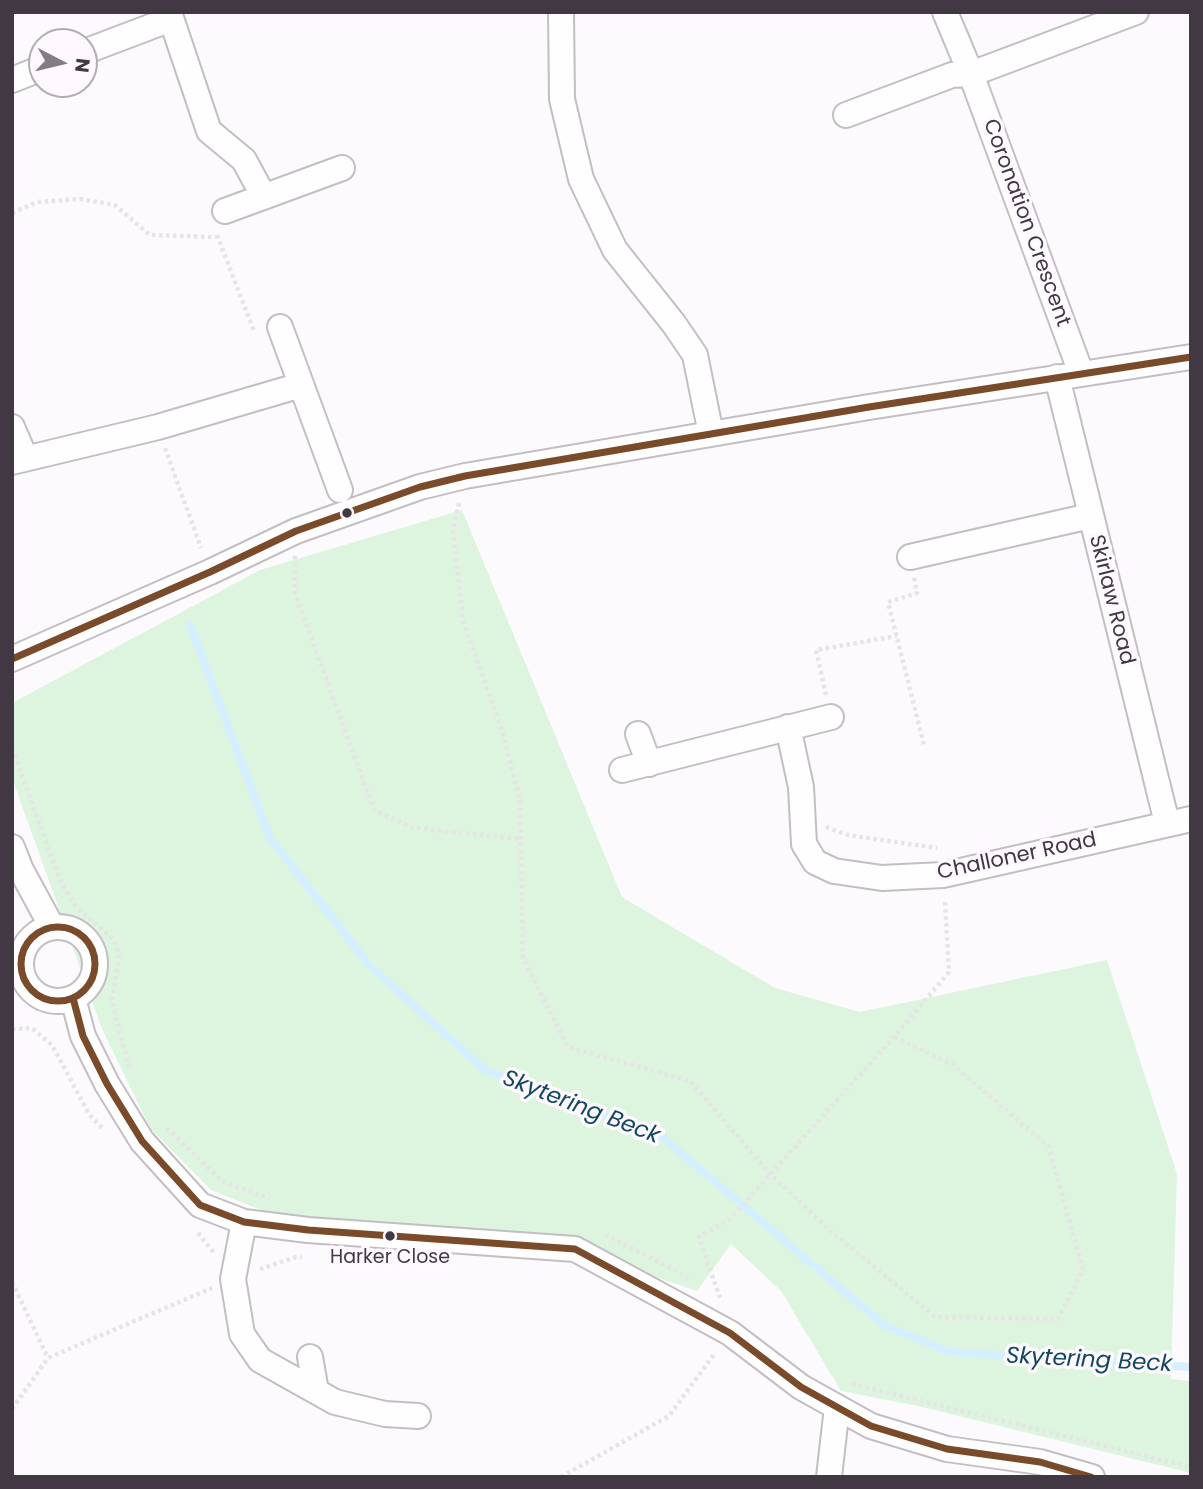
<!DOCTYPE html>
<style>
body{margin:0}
#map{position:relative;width:1203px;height:1489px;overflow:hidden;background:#fdfafe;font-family:Poppins,sans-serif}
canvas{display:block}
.frame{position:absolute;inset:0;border:14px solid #413843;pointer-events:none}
.north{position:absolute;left:28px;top:28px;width:70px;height:70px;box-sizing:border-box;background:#fef9ff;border:2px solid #b2acb4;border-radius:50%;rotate:97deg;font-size:19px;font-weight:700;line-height:28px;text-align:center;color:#413843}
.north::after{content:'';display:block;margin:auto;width:24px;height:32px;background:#837c84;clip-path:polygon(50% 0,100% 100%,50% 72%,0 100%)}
</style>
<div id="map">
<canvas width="1203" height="1489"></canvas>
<div class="frame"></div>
<div class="north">N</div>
</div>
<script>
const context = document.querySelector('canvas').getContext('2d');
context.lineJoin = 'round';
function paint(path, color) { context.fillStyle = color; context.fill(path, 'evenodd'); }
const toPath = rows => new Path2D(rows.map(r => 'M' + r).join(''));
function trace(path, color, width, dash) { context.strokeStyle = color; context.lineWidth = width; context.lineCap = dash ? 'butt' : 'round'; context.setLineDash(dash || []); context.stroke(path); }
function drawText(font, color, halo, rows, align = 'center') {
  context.font = font + ' Poppins,sans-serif'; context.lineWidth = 7; context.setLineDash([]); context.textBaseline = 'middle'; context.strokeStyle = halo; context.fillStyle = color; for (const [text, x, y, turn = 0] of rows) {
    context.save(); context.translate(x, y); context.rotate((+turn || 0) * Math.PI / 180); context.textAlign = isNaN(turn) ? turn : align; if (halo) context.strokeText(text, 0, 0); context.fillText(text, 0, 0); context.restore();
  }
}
paint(toPath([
 [462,510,622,897,775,988,860,1012,1107,960,1177,1174,1171,1379,1191,1381,1191,1473,918,1406,841,1391,781,1291,731,1244,697,1291,592,1256,271,1214,211,1190,150,1128,102,1029,12,778,12,703,260,570]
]), '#ddf5de');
trace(toPath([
 [190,625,270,838,370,966,485,1070,661,1136,884,1325,949,1352,1191,1367]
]), '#d4efff', 8);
const minor = toPath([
 [169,12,209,131,244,160,264,197],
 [561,12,562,99,581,179,615,250,674,324,695,355,711,434],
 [945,12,971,74,1081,373],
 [84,52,171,19],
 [12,80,42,68],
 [846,115,952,75,971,74,1136,12],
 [225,211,342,168],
 [280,327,340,490],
 [1057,377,1167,823],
 [12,427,25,457],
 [12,462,158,427,301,385],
 [910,557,1090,516],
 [12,659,210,572,296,531,420,487,465,476,869,407,1191,357],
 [788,727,801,787,804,844,815,862,834,871,882,878,943,875,1191,819],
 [638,734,649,764],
 [622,770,831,717],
 [12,847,21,870,52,927],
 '21 964a37 37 0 1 1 74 0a37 37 0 1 1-74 0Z',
 [73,998,83,1036,107,1084,142,1141,200,1205,244,1222,308,1230,575,1249,730,1333,801,1387,871,1426,947,1449,1040,1462,1092,1477],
 [244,1222,233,1279,242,1334,260,1360,335,1402,385,1414,418,1416],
 [310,1357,316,1391],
 [829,1477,837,1407]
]);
trace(minor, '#c3bec4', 28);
trace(toPath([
 [12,213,37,202,81,199,115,205,150,235,216,237],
 [217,235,254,331],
 [165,448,201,548],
 [459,503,453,531,463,621,501,727,520,800,523,958,568,1047,690,1081,771,1175,833,1233,935,1317,1058,1319,1083,1270,1049,1147,952,1064,894,1037],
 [295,556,295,593,374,810,413,828,522,839],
 [914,578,917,593,888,602,924,745],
 [826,695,816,650,897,636],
 [12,748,61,883,76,907,114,940,119,956,112,1002,129,1067],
 [826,827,848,835,937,848],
 [12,1029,32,1028,52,1045,89,1114,102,1128],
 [167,1128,223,1182,270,1198],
 [198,1233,214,1253],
 [605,1235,681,1273,689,1280],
 [260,1269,296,1257,302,1257],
 [12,1282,48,1358],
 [720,1298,699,1237,730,1219,894,1037,949,972,945,900],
 [852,1384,1191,1467],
 [12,1409,48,1358,212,1288],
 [561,1477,669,1416,715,1353]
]), '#e6e5e6', 4.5, [3.5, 3.5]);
trace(minor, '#fffeff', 24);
trace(toPath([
 [12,659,210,572,296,531,420,487,465,476,869,407,1191,357],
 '21 964a37 37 0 1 1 74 0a37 37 0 1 1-74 0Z',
 [73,998,83,1036,107,1084,142,1141,200,1205,244,1222,308,1230,575,1249,730,1333,801,1387,871,1426,947,1449,1040,1462,1091,1477]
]), '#7a4b2a', 7);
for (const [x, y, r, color] of [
 [347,513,6,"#413843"],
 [390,1236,6,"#413843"]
]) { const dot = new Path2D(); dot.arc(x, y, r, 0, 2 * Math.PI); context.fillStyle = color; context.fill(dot); trace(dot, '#fef9ff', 2.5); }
drawText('19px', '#413843', '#fef9ff', [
 ["Harker Close",390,1258]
]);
drawText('21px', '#413843', '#fef9ff', [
 ["Coronation Crescent",1026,223,70],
 ["Skirlaw Road",1111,600,76],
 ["Challoner Road",1017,857,-12]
]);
drawText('italic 23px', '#11485f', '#fef9ff', [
 ["Skytering Beck",581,1108,21],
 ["Skytering Beck",1089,1361,3]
]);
</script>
